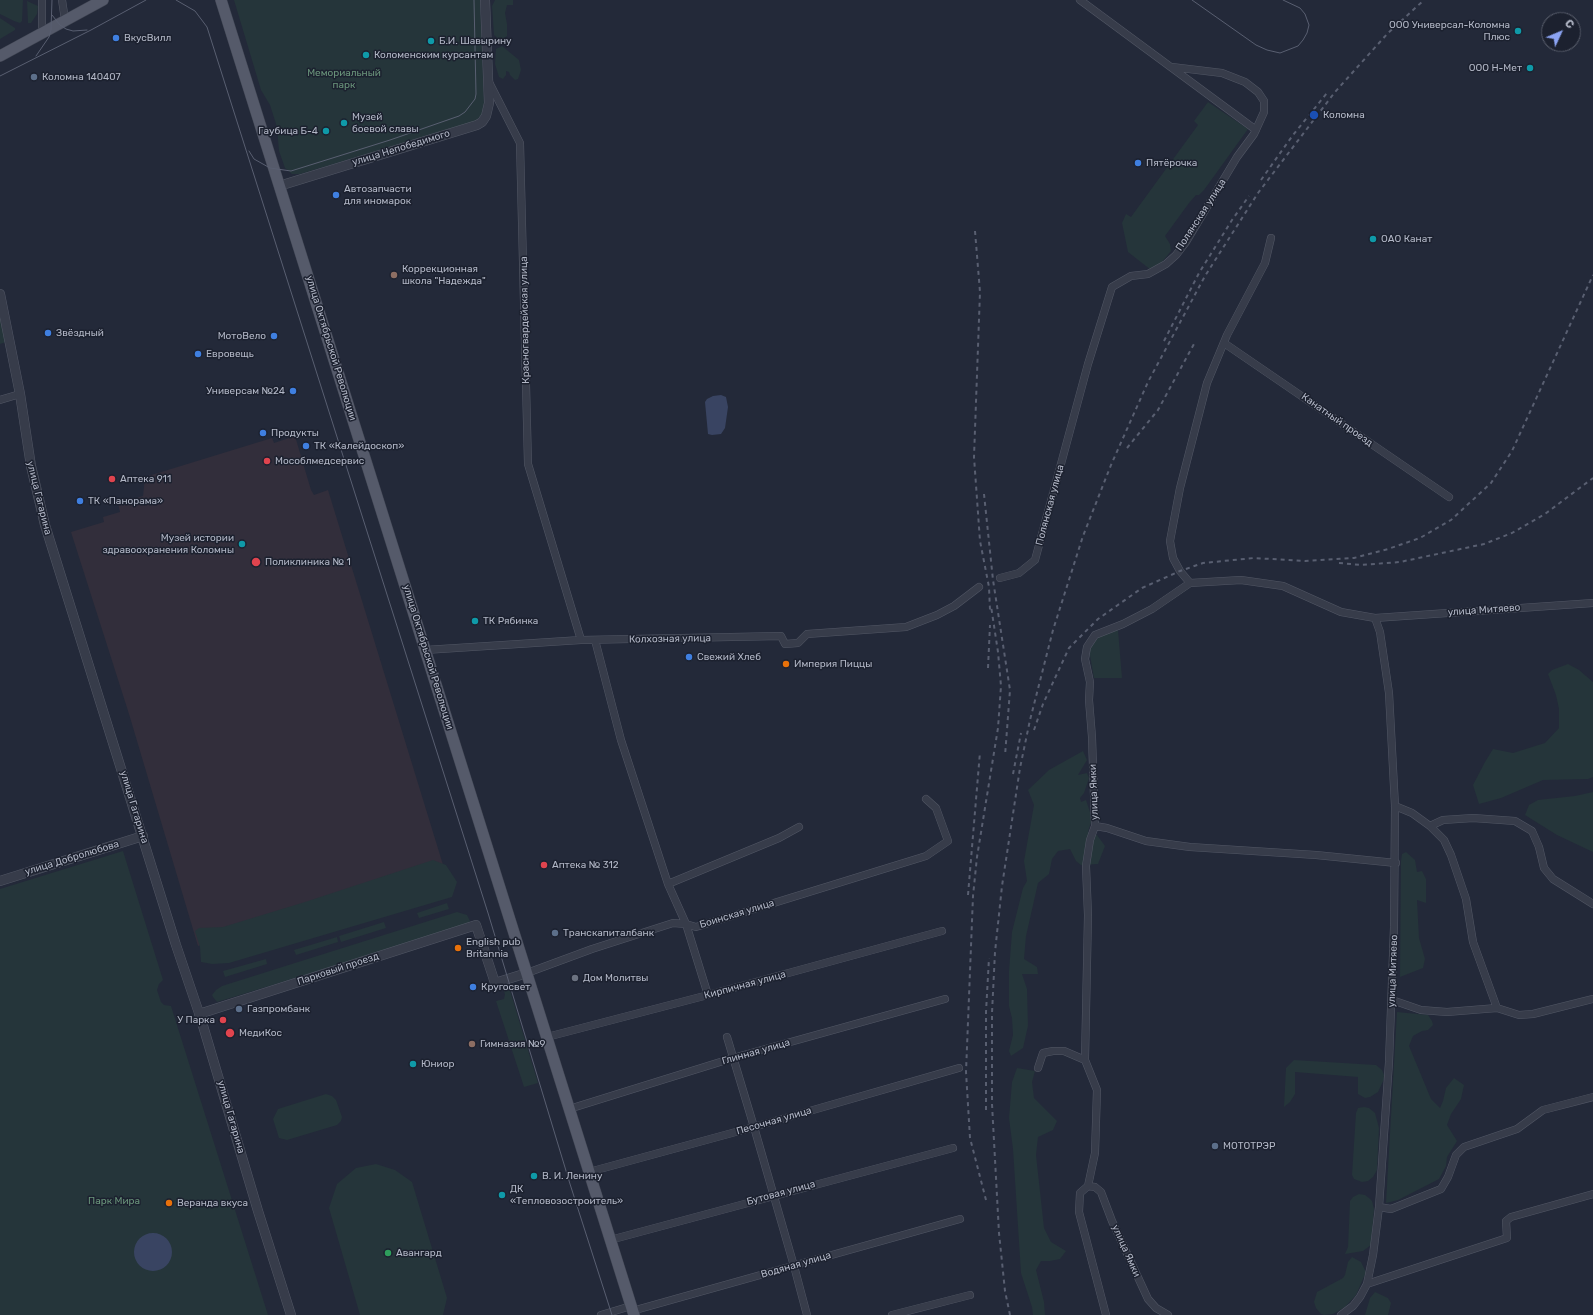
<!DOCTYPE html>
<meta charset="utf-8">
<style>
body{margin:0}
#map{position:relative;width:1593px;height:1315px;overflow:hidden;background:#232939;font-family:Rubik,sans-serif}
canvas{display:block}
.north{position:absolute;left:1541px;top:12px;width:40px;height:40px;box-sizing:border-box;background:#1c212f;border:1px solid #585d6b;border-radius:50%;rotate:46deg;font-size:11px;font-weight:700;line-height:16px;text-align:center;color:#b2b7c6}
.north::after{content:'';display:block;margin:auto;width:14px;height:18px;background:#8ba3f2;clip-path:polygon(50% 0,100% 100%,50% 72%,0 100%)}
</style>
<div id="map">
<canvas width="1593" height="1315"></canvas>
<div class="north">С</div>
</div>
<script>
const context = document.querySelector('canvas').getContext('2d');
context.lineJoin = 'round';
function paint(path, color) { context.fillStyle = color; context.fill(path, 'evenodd'); }
const toPath = rows => new Path2D(rows.map(r => 'M' + r).join(''));
function trace(path, color, width, dash) { context.strokeStyle = color; context.lineWidth = width; context.lineCap = dash ? 'butt' : 'round'; context.setLineDash(dash || []); context.stroke(path); }
function drawText(font, color, halo, rows, align = 'center') {
  context.font = font + ' Rubik,sans-serif'; context.lineWidth = 3; context.setLineDash([]); context.textBaseline = 'middle'; context.strokeStyle = halo; context.fillStyle = color; for (const [text, x, y, turn = 0] of rows) {
    context.save(); context.translate(x, y); context.rotate((+turn || 0) * Math.PI / 180); context.textAlign = isNaN(turn) ? turn : align; if (halo) context.strokeText(text, 0, 0); context.fillText(text, 0, 0); context.restore();
  }
}
paint(toPath([
 [295,436,311,490,314,495,328,490,444,868,198,946,129,714,71,532,104,522,103,517,120,512,118,504,143,496,145,477,272,438,274,443]
]), '#322e3b');
paint(toPath([
 [0,0,23,0,22,21,20,23,14,21,0,14],
 [234,0,480,0,484,104,482,114,475,122,300,174,292,174,285,168,279,151,277,127,270,105,261,90],
 [495,0,513,0,513,5,507,5,505,13,507,24,507,36,501,41,494,35,492,6],
 [27,1,38,6,37,14,31,23,28,23],
 [0,18,15,28,15,30,0,39],
 [502,46,519,60,521,70,518,79,515,80,510,75,509,72,506,71,506,75,503,79,499,77,495,64,496,49],
 [1208,102,1248,129,1204,190,1199,195,1196,195,1189,203,1165,236,1170,244,1171,251,1158,267,1151,270,1128,252,1122,223,1126,214,1131,217,1198,125,1194,121],
 [0,307,6,342,0,344],
 [1118,630,1122,678,1094,678,1089,650,1101,633],
 [1568,664,1579,670,1593,682,1593,777,1588,779,1543,780,1501,798,1479,804,1473,785,1485,762,1493,749,1513,753,1545,743,1559,728,1559,709,1556,695,1548,674,1552,670],
 [1083,751,1087,760,1078,775,1087,773,1089,778,1084,793,1080,798,1081,802,1086,800,1090,812,1091,822,1088,832,1097,835,1105,846,1098,864,1081,865,1076,861,1070,849,1058,851,1052,859,1049,874,1038,883,1026,936,1024,959,1037,967,1038,974,1022,974,1027,989,1028,1026,1023,1048,1011,1056,1009,1051,1013,1035,1012,1018,1009,1006,1009,971,1012,932,1023,888,1027,881,1024,861,1034,805,1028,790,1049,770],
 [1593,792,1593,852,1557,835,1525,815,1529,805,1538,800,1575,796],
 [123,851,163,980,159,984,157,990,161,1002,164,1005,171,1006,268,1315,0,1315,0,889],
 [1406,852,1415,860,1417,872,1422,871,1426,879,1426,903,1417,900,1419,938,1425,959,1423,968,1400,977,1401,861,1402,854],
 [433,860,446,865,457,882,452,897,229,963,212,964,201,962,200,947,195,931,199,928,223,927,305,902],
 [447,903,449,909,419,918,417,913],
 [457,912,467,915,470,921,468,925,217,1002,213,997,212,995,216,990,222,986],
 [384,922,386,928,341,942,339,936],
 [337,937,338,942,296,955,294,950],
 [266,959,267,964,225,977,223,971],
 [508,984,538,1083,524,1087,496,1001,504,999,505,994,502,986],
 [1397,1012,1428,1015,1432,1021,1433,1025,1428,1030,1422,1031,1413,1036,1409,1046,1431,1099,1440,1108,1443,1101,1446,1088,1454,1078,1464,1085,1461,1099,1451,1114,1447,1125,1457,1141,1447,1157,1446,1166,1439,1179,1398,1200,1386,1203],
 [1294,1060,1376,1065,1382,1070,1385,1077,1378,1092,1370,1097,1365,1098,1358,1094,1358,1077,1295,1072,1295,1094,1290,1102,1284,1107,1286,1068],
 [1017,1068,1035,1071,1032,1082,1034,1098,1057,1121,1053,1130,1038,1137,1036,1155,1044,1228,1051,1242,1066,1251,1060,1259,1050,1261,1041,1261,1036,1270,1044,1302,1045,1315,1033,1315,1032,1307,1021,1273,1013,1149,1009,1118,1012,1082],
 [326,1094,332,1096,336,1100,342,1117,341,1121,337,1125,287,1140,279,1138,273,1119,278,1109],
 [1364,1107,1369,1108,1375,1113,1379,1128,1377,1170,1373,1177,1368,1181,1362,1182,1354,1179,1352,1175,1356,1113,1358,1108],
 [376,1164,395,1170,412,1182,447,1298,443,1315,360,1315,329,1208,337,1184,356,1168],
 [1359,1194,1365,1195,1369,1198,1372,1201,1374,1209,1371,1245,1363,1251,1345,1254,1348,1247,1350,1201,1353,1197],
 [1352,1257,1361,1262,1366,1272,1356,1295,1345,1307,1333,1314,1324,1315,1321,1314,1316,1308,1314,1302,1317,1292,1343,1278,1345,1275,1348,1262],
 [1375,1292,1388,1298,1391,1303,1388,1315,1365,1315,1370,1298]
]), '#25353a');
paint(toPath([
 [721,395,726,397,728,407,725,428,721,434,712,435,708,434,705,402,707,399,713,396],
 '134 1252a19 19 0 1 1 38 0a19 19 0 1 1-38 0Z'
]), '#394462');
const minor = toPath([
 [42,0,42,33],
 [62,0,65,20],
 [1080,0,1256,130],
 [489,82,520,143,528,464,581,640],
 [1224,343,1449,497],
 [0,400,20,394],
 [1000,578,1019,573,1035,560,1088,364,1112,287,1131,276,1148,274,1166,264,1176,255,1186,242,1237,157,1254,134,1264,112,1264,101,1258,92,1245,82,1222,73,1172,67],
 [1190,583,1241,580,1283,586,1341,612,1375,618,1380,632,1389,693,1395,806,1394,927,1389,1062,1379,1207,1373,1255,1367,1284,1360,1297,1353,1306,1341,1315],
 [1190,583,1180,571,1173,558,1170,541,1180,488,1207,383,1227,335,1265,263,1271,238],
 [1375,618,1593,603],
 [595,640,621,740,668,884,686,924,708,995],
 [425,650,581,640,781,636,785,644,798,643,807,634,906,627,937,615,954,606,979,587],
 [1395,806,1412,813,1430,826,1444,840,1451,855,1466,899,1473,942,1497,1008],
 [1095,826,1107,828,1146,841,1190,847,1316,855,1396,863],
 [1430,826,1443,820,1473,818,1515,821,1532,831,1539,847,1544,868,1553,879,1593,904],
 [668,884,779,838,799,827],
 [527,973,592,949,673,923,686,924,696,927,926,856,948,841,936,808,926,799],
 [1392,1000,1421,1010,1447,1012,1497,1008,1519,1015,1533,1014,1593,999],
 [547,1037,708,995,942,931],
 [727,1037,754,1127,794,1266,807,1315],
 [1038,1068,1043,1053,1053,1051,1064,1051,1085,1060],
 [569,1109,733,1058,945,999],
 [589,1172,754,1127,959,1068],
 [1088,1186,1095,1187,1101,1192,1112,1221,1148,1299,1156,1308,1168,1315],
 [1379,1207,1391,1209,1441,1189,1448,1177,1456,1155,1464,1147,1517,1129,1543,1110,1593,1097],
 [610,1240,953,1148],
 [1367,1284,1507,1238,1506,1221,1511,1217,1593,1194],
 [632,1311,960,1219],
 [601,1315,631,1306],
 [892,1315,970,1295],
 [1106,1315,1079,1212,1080,1193,1088,1186,1095,1153,1097,1090,1085,1060,1088,915,1086,866,1090,840,1095,826,1092,737,1089,700,1090,682,1085,659,1087,647,1095,635,1123,624,1152,609,1190,583]
]);
const tertiary = toPath([
 [279,186,477,125,482,122,486,116,489,103,485,0],
 [0,294,20,394,31,466,45,525,176,945,201,1019,258,1211,291,1315],
 [0,881,143,836],
 [199,1014,476,925,495,983,527,973]
]);
const primary = toPath([
 [221,0,634,1315],
 [0,56,103,0]
]);
trace(minor, '#525765', 8);
trace(tertiary, '#525765', 10);
trace(primary, '#404553', 12);
trace(minor, '#373c4a', 7);
trace(tertiary, '#373c4a', 9);
trace(primary, '#555a6a', 11);
trace(toPath([
 [176,0,195,11,207,27,488,913,570,1184,612,1315],
 [1192,0,1256,45,1267,50,1280,53,1298,46,1303,40,1307,33,1309,25,1305,14,1300,8,1283,0],
 [52,15,60,25,66,29,73,31,87,30],
 [36,56,49,37,51,30,52,0],
 [0,76,91,30,146,0],
 [249,151,254,159,270,168,291,171,390,140,459,116,465,112,475,99,476,94,474,0]
]), '#595f71', 1);
trace(toPath([
 [1261,180,1293,135,1327,93],
 [975,231,980,292,974,457,980,541,989,587,990,610],
 [1164,341,1199,273,1232,220,1249,196],
 [1127,448,1158,410,1195,342],
 [984,494,993,580,1010,690,1005,756],
 [1339,563,1361,565,1400,562,1484,544,1512,533,1545,514,1593,478],
 [988,668,990,625],
 [1034,730,1043,704,1069,648,1098,619,1142,588,1180,571,1203,563,1254,558,1305,561,1354,558,1388,549,1420,538,1451,520,1491,483,1512,451,1593,275],
 [1013,774,1021,733],
 [968,895,980,752],
 [986,1110,986,1012,989,958],
 [986,1200,970,1138,966,1072,973,896,977,857,998,728,1001,686,998,652,991,606],
 [1010,1315,1005,1291,999,1233,992,1104,992,1013,995,952,1002,886,1020,768,1030,720,1053,630,1083,536,1111,465,1148,382,1205,276,1258,193,1335,92,1388,33,1424,0]
]), '#595f71', 2, [4, 4]);
for (const [x, y, r, color] of [
 [1518,31,4,"#0f9aa8"],
 [116,38,4,"#3f7fe0"],
 [431,41,4,"#0f9aa8"],
 [366,55,4,"#0f9aa8"],
 [1530,68,4,"#0f9aa8"],
 [34,77,4,"#5c6f8a"],
 [1314,115,5,"#1a4fb4"],
 [344,123,4,"#0f9aa8"],
 [326,131,4,"#0f9aa8"],
 [1138,163,4,"#3f7fe0"],
 [336,195,4,"#3f7fe0"],
 [1373,239,4,"#0f9aa8"],
 [394,275,4,"#8d6e63"],
 [48,333,4,"#3f7fe0"],
 [274,336,4,"#3f7fe0"],
 [198,354,4,"#3f7fe0"],
 [293,391,4,"#3f7fe0"],
 [263,433,4,"#3f7fe0"],
 [306,446,4,"#3f7fe0"],
 [267,461,4,"#e0444e"],
 [112,479,4,"#e0444e"],
 [80,501,4,"#3f7fe0"],
 [242,544,4,"#0f9aa8"],
 [256,562,5,"#e0444e"],
 [475,621,4,"#0f9aa8"],
 [689,657,4,"#3f7fe0"],
 [786,664,4,"#e8710a"],
 [544,865,4,"#e0444e"],
 [555,933,4,"#5c6f8a"],
 [458,948,4,"#e8710a"],
 [575,978,4,"#6b7280"],
 [473,987,4,"#3f7fe0"],
 [239,1009,4,"#5c6f8a"],
 [223,1020,4,"#e0444e"],
 [230,1033,5,"#e0444e"],
 [472,1044,4,"#8d6e63"],
 [413,1064,4,"#0f9aa8"],
 [1215,1146,4,"#5c6f8a"],
 [534,1176,4,"#0f9aa8"],
 [502,1195,4,"#0f9aa8"],
 [169,1203,4,"#e8710a"],
 [388,1253,4,"#2e9e5b"]
]) { const dot = new Path2D(); dot.arc(x, y, r, 0, 2 * Math.PI); context.fillStyle = color; context.fill(dot); trace(dot, '#1c212f', 1.5); }
drawText('10px', '#b2b7c6', '#1c212f', [
 ["ООО Универсал-Коломна",1510,25,"right"],
 ["Плюс",1510,37,"right"],
 ["ВкусВилл",124,38],
 ["Б.И. Шавырину",439,41],
 ["Коломенским курсантам",374,55],
 ["ООО Н-Мет",1522,68,"right"],
 ["Коломна 140407",42,77],
 ["Коломна",1323,115],
 ["Музей",352,117],
 ["боевой славы",352,129],
 ["Гаубица Б-4",318,131,"right"],
 ["Пятёрочка",1146,163],
 ["Автозапчасти",344,189],
 ["для иномарок",344,201],
 ["ОАО Канат",1381,239],
 ["Коррекционная",402,269],
 ["школа \"Надежда\"",402,281],
 ["Звёздный",56,333],
 ["МотоВело",266,336,"right"],
 ["Евровещь",206,354],
 ["Универсам №24",285,391,"right"],
 ["Продукты",271,433],
 ["ТК «Калейдоскоп»",314,446],
 ["Мособлмедсервис",275,461],
 ["Аптека 911",120,479],
 ["ТК «Панорама»",88,501],
 ["Музей истории",234,538,"right"],
 ["здравоохранения Коломны",234,550,"right"],
 ["Поликлиника № 1",265,562],
 ["ТК Рябинка",483,621],
 ["Свежий Хлеб",697,657],
 ["Империя Пиццы",794,664],
 ["Аптека № 312",552,865],
 ["Транскапиталбанк",563,933],
 ["English pub",466,942],
 ["Britannia",466,954],
 ["Дом Молитвы",583,978],
 ["Кругосвет",481,987],
 ["Газпромбанк",247,1009],
 ["У Парка",215,1020,"right"],
 ["МедиКос",239,1033],
 ["Гимназия №9",480,1044],
 ["Юниор",421,1064],
 ["МОТОТРЭР",1223,1146],
 ["В. И. Ленину",542,1176],
 ["ДК",510,1189],
 ["«Тепловозостроитель»",510,1201],
 ["Веранда вкуса",177,1203],
 ["Авангард",396,1253]
], 'left');
drawText('10px', '#6a957b', '#1c212f', [
 ["Мемориальный",344,73],
 ["парк",344,85],
 ["Парк Мира",114,1201]
]);
drawText('10px', '#b2b7c6', '#1c212f', [
 ["улица Непобедимого",401,148,-17],
 ["Полянская улица",1201,215,-57],
 ["Красногвардейская улица",525,320,-91],
 ["улица Октябрьской Революции",331,348,73],
 ["Канатный проезд",1337,420,35],
 ["улица Гагарина",39,498,76],
 ["Полянская улица",1050,505,-75],
 ["улица Митяево",1484,610,-4],
 ["Колхозная улица",670,639,-1],
 ["улица Октябрьской Революции",428,657,73],
 ["улица Ямки",1094,792,-92],
 ["улица Гагарина",134,807,73],
 ["улица Добролюбова",72,858,-17],
 ["Боинская улица",737,914,-17],
 ["Парковый проезд",338,969,-18],
 ["улица Митяево",1393,971,-88],
 ["Кирпичная улица",745,985,-15],
 ["Глинная улица",756,1052,-16],
 ["улица Гагарина",231,1117,74],
 ["Песочная улица",774,1121,-16],
 ["Бутовая улица",781,1193,-15],
 ["улица Ямки",1126,1251,66],
 ["Водяная улица",796,1265,-16]
]);
</script>
